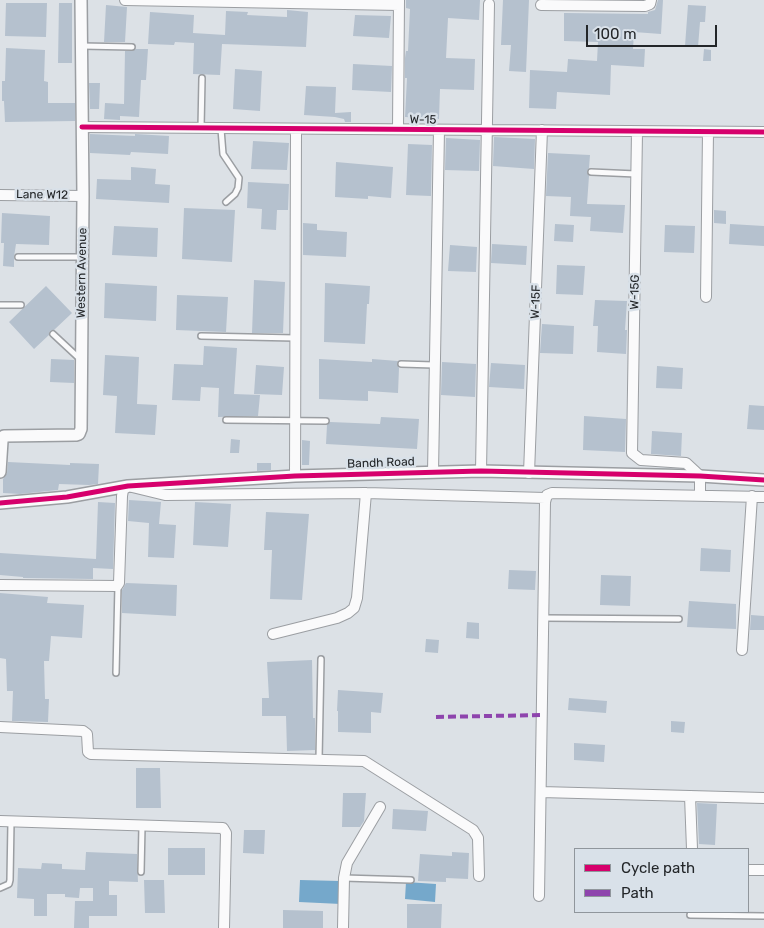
<!DOCTYPE html>
<html>
<head>
<meta charset="utf-8">
<style>
  body { margin:0 }
  #map { position:relative; width:764px; height:928px; overflow:hidden; background:#dce1e6; font-family:Rubik,sans-serif }
  canvas { display:block }
  .legend { position:absolute; left:574px; top:848px; width:175px; height:65px; box-sizing:border-box; background:#d9e1e9; border:1px solid #90969c; margin:0; padding:6px 9px; list-style:none; font-size:15px; color:#232629 }
  .legend li { display:flex; align-items:center; gap:10px; height:25px }
  .legend b { width:25px; border:1px solid #90969c }
  .scale { position:absolute; left:586px; top:25px; width:131px; height:22px; box-sizing:border-box; border:2px solid #232629; border-top:0; padding-left:6px; font-size:15px; line-height:18px; white-space:nowrap; color:#232629; -webkit-text-stroke:4px #d9e1e9; paint-order:stroke }
</style>
</head>
<body>
<div id="map">
<canvas width="764" height="928"></canvas>
<ul class="legend">
<li><b style="height:6px;background:#d6006c"></b>Cycle path</li>
<li><b style="height:6px;background:#8e44ad"></b>Path</li>
</ul>
<div class="scale">100 m</div>
</div>
<script>
const context = document.querySelector('canvas').getContext('2d');
context.lineJoin = 'round';
function paint(path, color) {
  context.fillStyle = color;
  context.fill(path, 'evenodd');
}
function toPath(rows) {
  const path = new Path2D();
  for (const r of rows) {
    path.moveTo(r[0], r[1]);
    for (let i = 2; i < r.length; i += 2) path.lineTo(r[i], r[i + 1]);
  }
  return path;
}
function trace(path, color, width, dash) {
  context.strokeStyle = color;
  context.lineWidth = width;
  context.lineCap = dash ? 'butt' : 'round';
  context.setLineDash(dash || []);
  context.stroke(path);
}
function drawText(font, color, halo, rows, align = 'center') {
  context.font = font + ' Rubik,sans-serif';
  context.lineWidth = 5;
  context.setLineDash([]);
  context.textBaseline = 'middle';
  context.strokeStyle = halo;
  context.fillStyle = color;
  for (const [text, x, y, turn = 0] of rows) {
    context.save();
    context.translate(x, y);
    context.rotate((+turn || 0) * Math.PI / 180);
    context.textAlign = isNaN(turn) ? turn : align;
    if (halo) context.strokeText(text, 0, 0);
    context.fillText(text, 0, 0);
    context.restore();
  }
}
const water = toPath([
  [300,880,340,881,341,904,299,902],
  [406,882,436,884,435,902,405,899]
]);
const building = toPath([
  [406,0,480,0,479,20,448,18,446,58,475,59,474,90,440,89,439,119,405,117,407,78,405,78,405,58,406,51,408,51,410,9,406,8],
  [503,0,529,0,526,72,509,71,511,45,501,45],
  [658,0,663,0,661,34,634,32,633,49,645,49,644,67,611,65,610,95,557,92,556,109,529,108,530,70,567,72,568,59,597,61,598,42,564,41,564,13,648,14,648,12,655,10],
  [6,3,47,3,46,37,5,36],
  [59,3,72,3,72,63,58,63],
  [106,5,127,7,125,42,104,42],
  [688,5,706,6,705,22,700,22,698,47,685,46],
  [287,10,308,12,306,47,222,44,220,75,193,74,194,43,175,42,174,45,148,44,150,12,194,15,193,33,225,35,226,11,248,12,247,15,287,17],
  [355,15,391,16,389,38,353,36],
  [6,48,45,50,44,81,48,82,48,103,75,103,75,121,5,122,4,101,2,101,2,81,5,81],
  [136,49,148,49,146,80,141,80,139,117,120,116,120,120,104,119,105,103,124,104,125,51,132,51],
  [704,49,711,50,711,61,703,61],
  [353,64,392,66,391,92,352,90],
  [235,69,262,71,260,111,233,109],
  [89,83,100,83,99,109,90,109],
  [306,86,336,87,335,113,351,112,351,122,345,122,344,119,335,117,304,115],
  [90,134,135,136,135,134,169,136,168,154,131,152,130,155,90,153],
  [494,137,535,139,534,169,493,166],
  [446,138,480,140,479,171,445,170],
  [253,141,289,143,287,170,251,169],
  [408,144,432,145,431,196,406,195],
  [548,153,590,155,589,168,587,171,589,176,587,204,625,205,623,233,590,231,591,217,570,216,571,197,546,196],
  [336,162,393,167,391,198,368,196,368,199,335,197],
  [131,167,156,169,155,184,170,185,169,203,96,199,97,179,131,180],
  [248,182,289,184,288,210,277,210,276,230,261,229,262,209,247,208],
  [184,208,235,210,232,262,182,259],
  [714,210,726,211,726,224,714,223],
  [2,213,50,216,49,245,16,244,14,257,14,267,3,266,4,243,1,243],
  [303,223,317,224,317,230,347,232,346,257,303,255],
  [555,224,574,225,573,242,554,241],
  [730,224,764,226,764,246,729,244],
  [665,225,695,226,694,253,664,252],
  [114,226,158,228,157,257,112,255],
  [492,244,527,246,526,265,491,263],
  [450,245,477,247,476,272,448,271],
  [557,265,585,266,583,295,556,294],
  [254,280,285,282,283,333,252,333],
  [105,283,157,286,156,321,104,318],
  [325,283,370,286,369,304,367,304,365,344,324,342],
  [46,286,72,313,54,330,50,331,49,335,34,349,9,322],
  [177,295,228,297,226,332,176,330],
  [595,300,627,301,625,330,627,330,626,354,597,352,598,326,593,326],
  [542,324,574,326,573,354,540,353],
  [204,346,237,348,234,394,260,395,258,416,218,417,219,388,201,387,200,401,172,400,174,364,203,365],
  [105,355,139,357,137,404,157,405,155,435,115,433,117,396,103,395],
  [51,359,74,360,74,383,50,382],
  [319,359,372,362,372,359,398,361,397,364,399,368,398,393,368,391,368,401,319,399],
  [442,362,476,364,475,397,441,395],
  [491,363,525,365,524,389,489,387],
  [256,365,284,367,282,395,254,394],
  [657,366,683,368,682,389,656,388],
  [749,405,764,406,764,430,747,429],
  [584,416,626,419,625,452,583,450],
  [381,417,419,419,417,449,326,444,327,425,330,422,380,424],
  [652,431,682,433,681,456,651,454],
  [231,439,240,440,239,453,230,453],
  [302,440,310,441,309,465,302,465],
  [8,462,70,465,70,463,99,464,98,484,89,485,59,484,58,490,20,494,3,493,3,479,7,473],
  [257,463,271,463,271,470,257,471],
  [129,500,161,502,159,524,176,525,174,558,148,557,149,523,128,521],
  [98,502,115,503,113,569,93,568,93,579,23,578,23,577,0,575,0,553,96,559],
  [195,502,231,504,228,547,193,545],
  [266,512,309,514,302,600,270,599,272,550,264,550],
  [701,548,731,550,730,572,700,571],
  [509,570,536,571,535,590,508,589],
  [601,575,631,576,630,606,600,605],
  [126,583,177,585,176,616,122,613,122,590],
  [0,593,48,597,47,603,84,605,82,638,51,636,49,661,44,661,45,699,49,699,48,722,12,721,13,691,7,691,6,659,0,658],
  [689,601,736,604,736,629,687,627],
  [751,615,764,616,764,630,750,630],
  [467,622,479,623,479,639,466,638],
  [426,639,439,640,438,653,425,652],
  [312,660,313,718,315,718,315,750,287,751,286,716,262,716,262,698,269,698,267,662],
  [338,690,383,693,381,713,371,712,371,733,338,732,338,711,337,711],
  [569,698,607,701,606,713,568,710],
  [671,721,685,722,684,733,671,732],
  [574,743,605,745,604,762,574,760],
  [136,768,160,768,161,808,136,808],
  [343,793,366,793,364,821,360,827,342,827],
  [697,803,717,804,715,845,699,844],
  [393,809,428,811,426,831,392,829],
  [244,830,265,830,264,854,243,853],
  [168,848,205,848,205,875,168,875],
  [86,852,137,854,138,882,109,881,109,895,117,895,117,916,89,916,89,928,74,928,75,901,93,901,93,888,80,888,79,898,65,897,65,894,47,894,47,916,34,916,34,899,17,898,18,868,41,869,42,863,62,864,62,869,85,870],
  [452,852,469,853,468,879,446,878,446,882,418,881,420,854,452,856],
  [144,880,164,880,165,913,145,913],
  [407,904,442,904,441,928,407,928],
  [283,910,323,911,323,928,283,928]
]);
const service = toPath([
  [82,46,132,47],
  [201,128,202,78],
  [221,129,223,154,239,178,238,188,235,194,226,202],
  [591,172,636,174],
  [18,257,82,257],
  [0,305,21,305],
  [53,334,81,360],
  [201,336,295,338],
  [401,364,434,365],
  [226,420,326,421],
  [544,618,679,619],
  [116,673,118,585],
  [319,759,321,659],
  [141,872,142,826],
  [344,878,411,880],
  [0,888,9,884,10,880,11,822],
  [690,915,764,916]
]);
const minor = toPath([
  [125,0,399,5],
  [541,5,645,6,650,4,651,0],
  [82,127,764,132],
  [398,129,399,0],
  [637,132,632,453,641,460,686,463,700,476,700,495],
  [0,195,83,196],
  [706,297,708,132],
  [481,471,489,4],
  [433,472,439,130],
  [529,473,542,130],
  [295,476,296,129],
  [0,585,117,586,119,583,122,496,123,490,128,486,165,495,366,493,545,498],
  [273,634,337,618,348,613,354,608,357,598,366,493],
  [742,650,752,496],
  [0,727,83,731,87,734,88,752,91,754,364,761,473,830,478,838,479,876],
  [541,792,764,798],
  [690,796,692,849],
  [0,821,223,828,226,833,224,928],
  [748,870,764,870],
  [539,896,545,502,547,495,552,493,764,497],
  [343,928,344,878,347,863,380,807]
]);
const tertiary = toPath([
  [0,472,2,441,4,436,76,435,79,434,81,429,83,196,81,0],
  [0,503,67,497,128,486,295,476,481,471,700,476,764,480]
]);
const quiet = toPath([
  [436,717,541,715]
]);
const cycleway = toPath([
  [82,127,764,132],
  [0,503,67,497,128,486,295,476,481,471,700,476,764,480]
]);
const streetNames = [
  ["W-15",423,120,1],
  ["Lane W12",42,195,1],
  ["Western Avenue",82,273,-89],
  ["W-15G",635,292,-89],
  ["W-15F",536,302,-88],
  ["Bandh Road",381,463,-2]
];
paint(water, '#75a8cb');
paint(building, '#b5c1ce');
trace(service, '#9b9ea2', 8);
trace(minor, '#9b9ea2', 12);
trace(tertiary, '#9b9ea2', 14);
trace(service, '#fafafb', 5);
trace(minor, '#fafafb', 10);
trace(tertiary, '#fafafb', 11);
trace(quiet, '#8e44ad', 4, [8, 4]);
trace(cycleway, '#d6006c', 5);
drawText('12px', '#232629', '#d9e1e9', streetNames);
</script>
</body>
</html>
